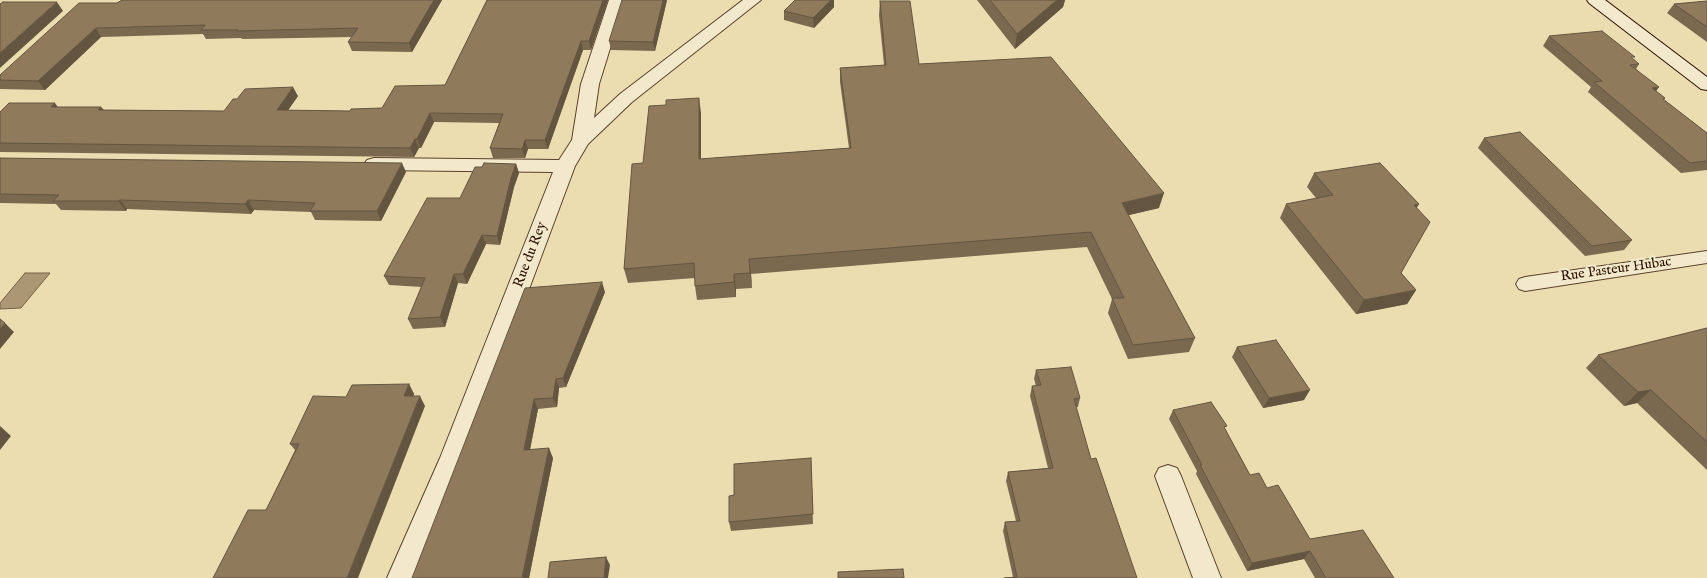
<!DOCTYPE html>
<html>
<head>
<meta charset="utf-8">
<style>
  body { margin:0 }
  canvas { display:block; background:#ebddb0 }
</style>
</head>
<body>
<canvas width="1707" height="578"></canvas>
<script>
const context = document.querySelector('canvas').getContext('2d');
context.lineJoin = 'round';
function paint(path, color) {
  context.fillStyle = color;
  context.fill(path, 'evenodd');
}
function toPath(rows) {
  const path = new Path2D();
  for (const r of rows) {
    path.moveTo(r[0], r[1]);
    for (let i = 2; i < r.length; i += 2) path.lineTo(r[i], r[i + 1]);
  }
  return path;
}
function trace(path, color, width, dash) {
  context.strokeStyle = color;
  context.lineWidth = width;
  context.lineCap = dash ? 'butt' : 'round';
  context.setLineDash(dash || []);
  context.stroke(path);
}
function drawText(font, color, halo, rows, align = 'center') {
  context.font = font + ' "IM FELL English",serif';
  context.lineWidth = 4;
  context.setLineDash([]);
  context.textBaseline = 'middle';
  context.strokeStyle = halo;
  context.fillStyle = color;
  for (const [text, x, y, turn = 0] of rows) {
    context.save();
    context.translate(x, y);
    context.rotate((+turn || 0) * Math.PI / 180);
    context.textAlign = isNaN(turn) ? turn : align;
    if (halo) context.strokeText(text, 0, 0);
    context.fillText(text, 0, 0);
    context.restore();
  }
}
const water = toPath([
  [25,273,50,273,21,308,0,309,0,303,25,273]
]);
const lane = toPath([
  [1707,251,1707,263,1525,291,1519,289,1516,284,1519,279,1525,277,1707,251]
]);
const street = toPath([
  [609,0,625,0,599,84,594,118,620,94,743,0,761,0,632,102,588,144,575,166,466,458,415,578,387,578,440,458,553,172,374,170,367,168,364,164,367,160,374,158,559,160,572,140,581,84,609,0],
  [1168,465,1177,468,1181,476,1221,578,1193,578,1155,476,1159,468,1168,465]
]);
const secondary = toPath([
  [1587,0,1605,0,1707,77,1707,90,1701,89,1589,3,1587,0]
]);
const wall = toPath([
  [122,0,442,0,412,52,352,51,348,42,352,37,242,39,241,38,206,39,203,34,101,37,45,90,0,89,0,75],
  [487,0,608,0,591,50,583,50,548,149,528,149,525,158,493,158,490,148,499,123,434,122,421,148,419,148,414,157,0,152,0,112,58,107,101,107,104,110,224,111,298,96,288,110,350,111,382,108,445,85],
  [667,0,655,51,611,50,609,41],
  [795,0,834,0,834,7,814,28,784,20,784,11],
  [977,0,1065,0,1063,7,1015,49],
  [880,1,919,64,1159,208,1128,215,1195,338,1189,352,1128,359,1108,313,1112,299,1087,247,751,274,752,288,736,289,736,297,697,300,695,286,695,278,628,283,624,269,643,163,701,113,701,159,849,148,840,82,840,68,884,65,879,15],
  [1707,1,1707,42,1667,13,1674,4],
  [1549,36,1633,59,1639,64,1636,69,1656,91,1665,98,1664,100,1707,133,1707,170,1681,173,1588,92,1591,87,1543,46],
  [1484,138,1632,240,1624,250,1585,256,1478,148],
  [0,158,406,172,381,221,315,220,311,212,254,210,251,214,127,209,126,211,61,210,56,204,0,203],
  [516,164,519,173,514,187,500,245,486,244,467,284,458,283,445,327,413,329,408,319,422,287,389,285,384,276,460,198,482,167],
  [1314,173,1417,208,1401,273,1416,290,1407,304,1356,314,1280,218,1286,204,1316,198,1307,187],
  [525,288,605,292,566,387,559,388,557,407,538,409,530,450,553,458,529,578],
  [1707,328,1707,470,1637,403,1624,406,1586,368,1598,355],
  [1237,347,1304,400,1263,408,1232,357],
  [1036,370,1080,398,1078,407,1076,407,1091,459,1137,578,1013,577,1003,531,1005,522,1016,521,1006,481,1008,472,1048,468,1030,396,1032,386,1036,386,1034,379],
  [409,384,414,394,413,396,425,406,266,510,295,450,290,444,346,397],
  [1173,410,1225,429,1250,475,1267,488,1310,539,1394,578,1315,578,1304,559,1247,571,1196,474,1197,471,1169,419],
  [811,458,813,524,731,531,729,522,734,495]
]);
const shadedWall = toPath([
  [434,0,442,0,412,52,409,43],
  [603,0,608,0,591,50,589,41],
  [663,0,667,0,655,51,653,42],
  [831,0,834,0,834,7,814,28,813,18],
  [1057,0,1065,0,1063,7,1015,49,1017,34],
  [57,2,63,11,0,68,0,53],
  [96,28,101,37,45,90,38,81],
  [581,41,583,50,548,149,545,140],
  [293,87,298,96,282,119,277,110],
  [1659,87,1652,97,1652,88],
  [699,98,701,113,701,174,699,159],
  [55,103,62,113,51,107],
  [101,107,108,116,98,110],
  [430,113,434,122,421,148,417,139],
  [415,139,419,148,414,157,410,148],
  [525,140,528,149,525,158,522,149],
  [402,163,406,172,381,221,377,211],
  [516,164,519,173,514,187,500,245,497,236,511,178],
  [1164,193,1159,208,1117,218,1122,203],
  [120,200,127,209,126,211,118,201],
  [248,200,254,210,251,214,245,204],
  [1419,204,1411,218,1414,205],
  [482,235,486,244,467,284,463,274],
  [749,259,751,274,752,288,750,273],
  [454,274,458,283,445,327,440,317],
  [734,274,736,289,736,297,734,282],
  [602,282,605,292,566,387,563,378],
  [1416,290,1407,304,1356,314,1364,300],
  [5,323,14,332,0,349,0,329],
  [556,379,559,388,557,407,553,398],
  [409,384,414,394,410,406,404,396],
  [1310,390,1304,400,1263,408,1269,398],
  [1651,390,1637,403,1624,406,1638,392],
  [420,396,425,406,358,578,347,578],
  [534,399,538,409,528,459,524,450],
  [0,426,11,436,0,450],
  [549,448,553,458,529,578,522,578],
  [1310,551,1304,559,1247,571,1252,563],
  [606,557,610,565,608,578,604,578]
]);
const building = toPath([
  [122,0,434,0,409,43,348,42,358,28,237,31,238,30,201,30,205,25,96,28,38,81,0,80,0,75,79,3,117,3,122,0],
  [487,0,603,0,589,41,581,41,545,140,525,140,522,149,490,148,503,114,430,113,417,139,415,139,410,148,0,143,0,112,9,103,55,103,51,107,101,107,98,110,224,111,233,99,237,99,245,89,293,87,277,110,350,111,351,109,382,108,395,86,445,85,487,0],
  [622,0,663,0,653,42,609,41,622,0],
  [795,0,831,0,813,18,784,11,795,0],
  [990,0,1057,0,1017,34,990,0],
  [880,1,910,1,919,64,1051,57,1164,193,1122,203,1195,338,1133,345,1112,298,1124,298,1091,232,749,259,750,273,734,274,734,282,695,286,694,263,624,269,632,164,643,163,649,106,666,105,666,100,699,98,699,159,851,148,840,68,886,65,880,1],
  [1707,1,1707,27,1674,4,1707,1],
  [3,2,57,2,0,53,0,4,3,2],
  [1602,31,1635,57,1631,57,1639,64,1630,65,1659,87,1652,88,1665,98,1663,99,1707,133,1707,161,1690,163,1594,82,1602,81,1549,36,1602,31],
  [1520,132,1632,240,1592,246,1484,138,1520,132],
  [0,158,402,163,377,211,310,211,315,203,248,200,245,204,120,200,118,201,53,201,59,195,0,194,0,158],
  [484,163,516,164,511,178,497,236,482,235,463,274,454,274,440,317,408,319,425,278,384,276,427,198,460,198,475,167,482,167,484,163],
  [1380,163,1419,204,1414,205,1430,222,1401,273,1416,290,1364,300,1286,204,1333,195,1314,173,1380,163],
  [602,282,563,378,556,379,553,398,534,399,524,450,549,448,522,578,412,578,525,288,602,282],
  [0,319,5,323,0,329,0,319],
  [1707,328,1707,442,1651,390,1638,392,1598,355,1707,328],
  [1276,340,1310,390,1269,398,1237,347,1276,340],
  [1071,367,1080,398,1074,399,1091,459,1096,458,1137,578,1004,578,1017,577,1005,522,1020,521,1008,472,1053,468,1032,386,1041,385,1036,370,1071,367],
  [409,384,404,396,420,396,347,578,213,578,248,510,266,510,299,444,290,444,313,396,346,397,352,385,409,384],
  [1211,402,1227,426,1224,427,1250,475,1259,473,1267,488,1278,485,1310,539,1363,530,1394,578,1326,578,1310,551,1252,563,1200,465,1202,465,1173,410,1211,402],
  [811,458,813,514,729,522,729,496,734,495,734,464,811,458],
  [606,557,604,578,548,578,550,562,606,557],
  [903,569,904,578,838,578,838,572,903,569]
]);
const streetNames = [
  ["Rue du Rey",531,255,-69],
  ["Rue Pasteur Hubac",1616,270,-8]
];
paint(water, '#aa9774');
trace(water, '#776146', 1);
trace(lane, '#5b422c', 2);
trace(street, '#5b422c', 2);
trace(secondary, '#2b0f00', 2);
paint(lane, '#f2e9cc');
paint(street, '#f2e9cc');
paint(secondary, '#f2e9cc');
paint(wall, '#7b694f');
paint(shadedWall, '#645540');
paint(building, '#8f7a5c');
trace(building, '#645540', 1);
drawText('14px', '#2b0f00', '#f2e9cc', streetNames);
</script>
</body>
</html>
